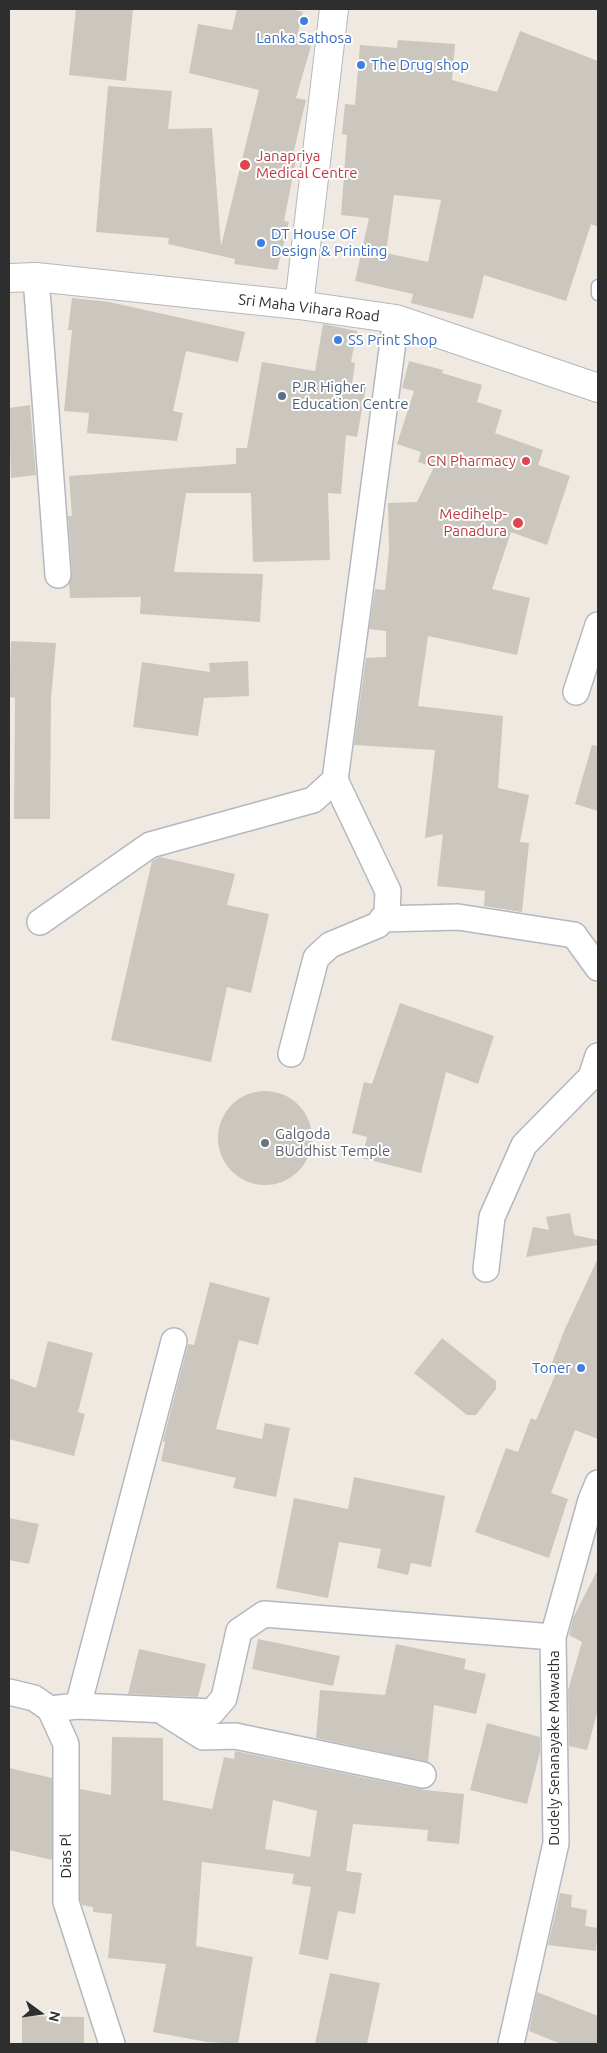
<!DOCTYPE html>
<html>
<head>
<meta charset="utf-8">
<style>
  body { margin:0 }
  #map { position:relative; width:607px; height:2053px; overflow:hidden; background:#efe9e1; font-family:Ubuntu,sans-serif }
  canvas { display:block }
  .frame { position:absolute; inset:0; border:10px solid #2e2e2e; pointer-events:none }
  .north { position:absolute; left:15px; top:1988px; width:50px; height:50px; -webkit-text-stroke:4px #fff; paint-order:stroke; rotate:104deg; font-size:14px; font-weight:700; line-height:20px; text-align:center; color:#2e2e2e }
  .north::after { content:''; display:block; margin:auto; width:18px; height:22px; background:#2e2e2e; clip-path:polygon(50% 0,100% 100%,50% 72%,0 100%) }
</style>
</head>
<body>
<div id="map">
<canvas width="607" height="2053"></canvas>
<div class="frame"></div>
<div class="north">N</div>
</div>
<script>
const context = document.querySelector('canvas').getContext('2d');
context.lineJoin = 'round';
function paint(path, color) {
  context.fillStyle = color;
  context.fill(path, 'evenodd');
}
function toPath(rows) {
  const path = new Path2D();
  for (const r of rows) {
    if (r.length === 3) {
      path.moveTo(r[0] + r[2], r[1]);
      path.arc(r[0], r[1], r[2], 0, 2 * Math.PI);
      continue;
    }
    path.moveTo(r[0], r[1]);
    for (let i = 2; i < r.length; i += 2) path.lineTo(r[i], r[i + 1]);
  }
  return path;
}
function trace(path, color, width, dash) {
  context.strokeStyle = color;
  context.lineWidth = width;
  context.lineCap = dash ? 'butt' : 'round';
  context.setLineDash(dash || []);
  context.stroke(path);
}
function drawText(font, color, halo, rows, align = 'center') {
  context.font = font + ' Ubuntu,sans-serif';
  context.lineWidth = 4;
  context.setLineDash([]);
  context.textBaseline = 'middle';
  context.strokeStyle = halo;
  context.fillStyle = color;
  for (const [text, x, y, turn = 0] of rows) {
    context.save();
    context.translate(x, y);
    context.rotate((+turn || 0) * Math.PI / 180);
    context.textAlign = isNaN(turn) ? turn : align;
    if (halo) context.strokeText(text, 0, 0);
    context.fillText(text, 0, 0);
    context.restore();
  }
}
const building = toPath([
  [76,9,133,9,126,81,69,75],
  [237,9,290,9,303,12,296,41,311,46,296,98,306,100,292,159,296,160,284,221,289,222,277,270,234,264,235,259,168,244,169,238,96,232,108,86,172,91,168,129,212,128,221,246,259,90,189,73,198,24,232,30],
  [520,31,598,61,598,227,591,224,566,301,484,275,473,319,411,303,413,294,355,281,369,218,341,215,347,135,342,134,345,104,355,105,360,45,397,48,398,40,455,44,452,80,497,92],
  [394,195,441,200,428,262,386,253],
  [72,298,109,302,245,332,238,362,186,351,173,411,183,413,177,441,87,433,89,413,64,411,72,330,68,330],
  [323,324,357,331,351,362,355,363,352,384,366,387,357,437,346,435,341,494,328,493,330,560,253,562,251,493,186,493,174,572,263,574,260,622,140,614,141,597,70,598,69,583,72,574,68,516,72,516,69,476,236,464,236,448,247,448,262,362,315,371],
  [409,361,443,370,442,373,482,385,477,402,502,410,495,433,543,450,538,465,570,476,547,545,511,532,492,589,530,598,517,655,428,636,418,706,503,716,498,788,529,795,520,842,529,843,522,912,484,906,485,891,437,886,443,834,425,838,435,750,354,745,366,658,386,657,386,631,369,629,375,589,385,590,389,551,388,503,417,502,434,467,418,462,421,452,397,444,414,391,402,388],
  [30,405,36,475,11,478,9,408],
  [11,641,56,643,51,699,50,819,14,819,15,698,9,697],
  [248,661,249,696,204,698,198,736,133,727,142,662,210,672,209,663],
  [592,745,598,746,598,811,575,804],
  [160,857,235,874,227,905,269,914,251,993,227,987,211,1062,111,1040,152,861],
  [400,1003,494,1036,478,1084,446,1072,421,1173,362,1158,367,1137,352,1133,364,1082,372,1084],
  [265,1138,47],
  [570,1213,574,1235,598,1240,598,1245,526,1257,533,1227,549,1230,546,1217],
  [598,1258,598,1439,575,1430,551,1493,568,1499,549,1558,475,1532,506,1448,518,1452,531,1418,536,1420,559,1366,552,1363,564,1331],
  [210,1282,270,1298,258,1345,239,1340,216,1429,262,1439,265,1423,290,1428,276,1497,233,1488,236,1478,161,1461,165,1442,163,1441,188,1344,194,1345],
  [442,1338,496,1381,496,1389,476,1415,467,1415,414,1373],
  [48,1341,93,1353,78,1412,85,1414,74,1456,9,1439,9,1378,36,1388],
  [354,1477,445,1496,431,1567,411,1563,408,1575,377,1568,381,1549,339,1542,328,1598,276,1588,294,1498,348,1509],
  [9,1518,39,1524,29,1564,9,1560],
  [598,1569,598,1710,587,1750,569,1746,568,1690,582,1642,569,1635,573,1618],
  [258,1639,340,1656,333,1686,252,1669],
  [396,1644,466,1659,464,1669,486,1674,476,1714,434,1705,428,1762,316,1738,320,1690,385,1695],
  [139,1649,206,1664,198,1697,128,1694],
  [487,1723,540,1737,540,1752,527,1804,470,1790],
  [112,1737,163,1738,163,1800,212,1809,224,1757,234,1759,235,1751,425,1790,464,1794,459,1844,427,1841,428,1830,353,1824,346,1871,362,1873,355,1914,338,1911,328,1960,299,1954,311,1887,292,1884,294,1874,202,1862,196,1946,253,1957,238,2044,207,2042,153,2032,166,1964,108,1958,112,1914,93,1912,93,1907,82,1905,80,1900,80,1789,111,1795],
  [273,1800,317,1811,310,1857,265,1849],
  [9,1768,52,1778,52,1860,9,1850],
  [560,1893,572,1895,571,1907,587,1910,585,1926,598,1928,596,1951,548,1945],
  [330,1973,380,1983,367,2044,315,2044],
  [537,1992,598,2016,598,2044,561,2044,529,2031],
  [22,2016,84,2017,84,2044,22,2044]
]);
const service = toPath([
  [598,286,598,294]
]);
const minor = toPath([
  [36,277,58,575],
  [576,692,598,625],
  [382,919,458,917,574,935,598,968],
  [40,922,150,845,313,800,335,780,396,319],
  [291,1054,316,958,330,945,378,925,387,913,388,891,335,780],
  [486,1269,492,1217,524,1145,591,1077,598,1056],
  [9,1692,34,1698,50,1709,66,1744,66,1902,112,2044],
  [78,1706,174,1341],
  [50,1709,78,1706,212,1712,224,1698,239,1631,264,1614,553,1637],
  [160,1710,203,1737,235,1736,423,1775],
  [511,2044,556,1843,553,1637,591,1500,598,1483]
]);
const tertiary = toPath([
  [9,278,36,277,299,305,396,319,598,388],
  [299,305,334,9]
]);
const markers = [
  [304,21,5,"#3f7fe0"],
  [361,65,5,"#3f7fe0"],
  [245,165,6,"#e0444e"],
  [261,243,5,"#3f7fe0"],
  [338,340,5,"#3f7fe0"],
  [282,396,5,"#5c6f8a"],
  [526,461,5,"#e0444e"],
  [518,523,6,"#e0444e"],
  [265,1143,5,"#6b7280"],
  [581,1368,5,"#3f7fe0"]
];
const shopNames = [
  ["Lanka Sathosa",304,38,"center"],
  ["The Drug shop",371,65],
  ["DT House Of",271,234],
  ["Design & Printing",271,251],
  ["SS Print Shop",348,340],
  ["Toner",571,1368,"right"]
];
const healthNames = [
  ["Janapriya",256,156,"left"],
  ["Medical Centre",256,173,"left"],
  ["CN Pharmacy",516,461],
  ["Medihelp-",507,514],
  ["Panadura",507,531]
];
const streetNames = [
  ["Sri Maha Vihara Road",309,308,7],
  ["Dudely Senanayake Mawatha",554,1748,-90],
  ["Dias Pl",66,1856,-90]
];
const serviceNames = [
  ["PJR Higher",292,387],
  ["Education Centre",292,404]
];
const worshipNames = [
  ["Galgoda",275,1134],
  ["BUddhist Temple",275,1151]
];
paint(building, '#cbc7bf');
trace(service, '#b4b7c1', 15);
trace(minor, '#b4b7c1', 28);
trace(tertiary, '#b4b7c1', 30);
trace(service, '#fff', 12);
trace(minor, '#fff', 25);
trace(tertiary, '#fff', 28);
for (const [x, y, r, color] of markers) {
  const dot = new Path2D();
  dot.arc(x, y, r, 0, 2 * Math.PI);
  context.fillStyle = color;
  context.fill(dot);
  trace(dot, '#fff', 2);
}
drawText('15px', '#366cbe', '#fff', shopNames, 'left');
drawText('15px', '#be3a42', '#fff', healthNames, 'right');
drawText('15px', '#2e2e2e', '#fff', streetNames);
drawText('15px', '#4e5e75', '#fff', serviceNames, 'left');
drawText('15px', '#5b616d', '#fff', worshipNames, 'left');
</script>
</body>
</html>
